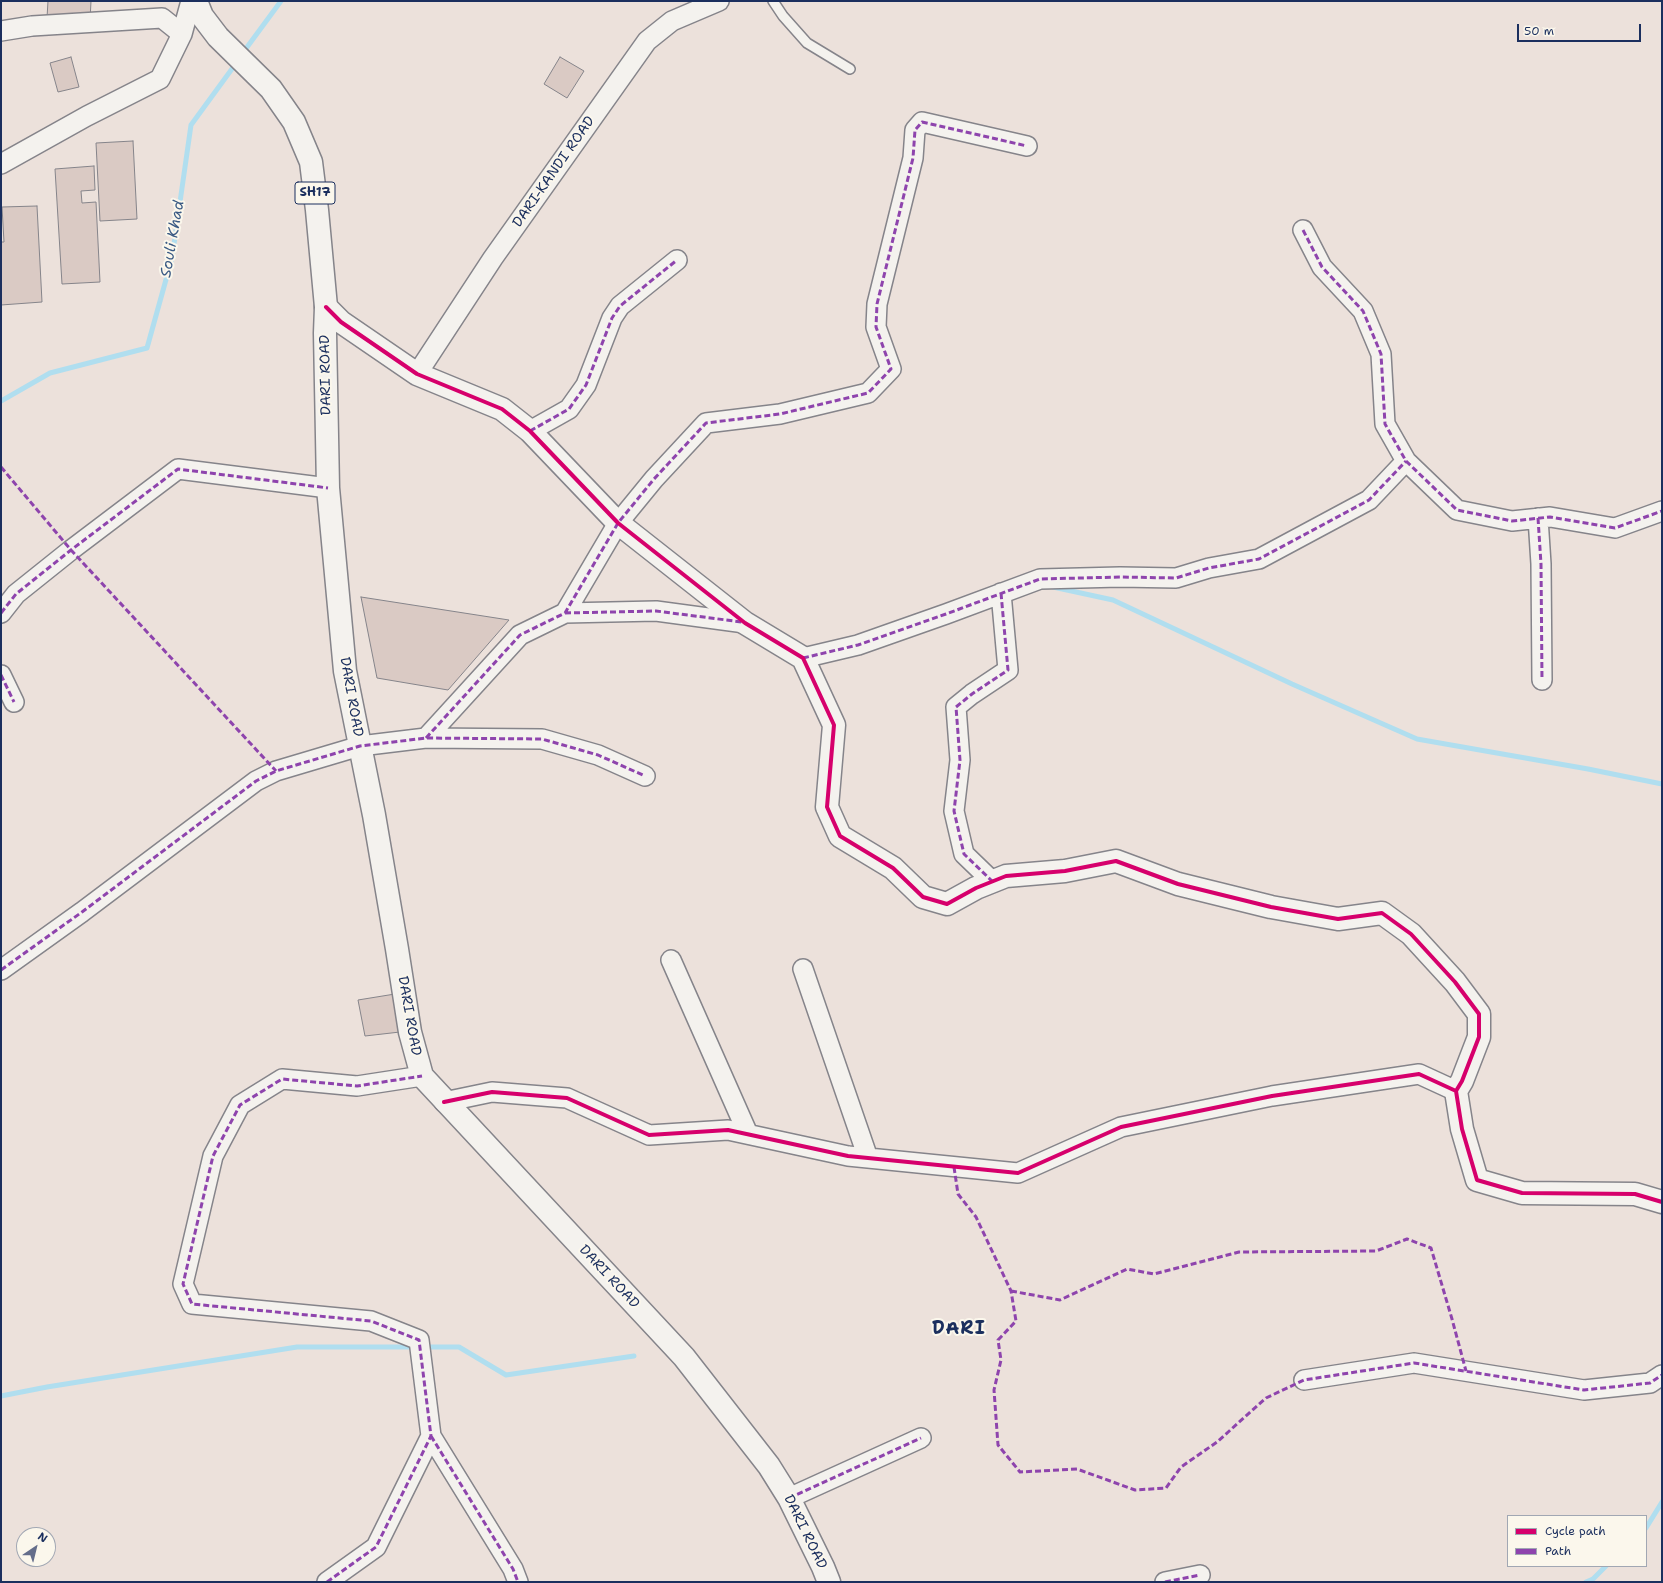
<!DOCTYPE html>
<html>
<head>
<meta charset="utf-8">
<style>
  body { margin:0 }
  #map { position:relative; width:1663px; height:1583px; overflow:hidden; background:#ece1db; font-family:"Shantell Sans",sans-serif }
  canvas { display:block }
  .frame { position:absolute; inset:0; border:2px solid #1b2f5e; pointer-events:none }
  .legend { position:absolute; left:1507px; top:1515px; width:140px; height:52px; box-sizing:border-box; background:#fbf7ec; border:1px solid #a1a7b3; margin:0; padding:5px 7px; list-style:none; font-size:12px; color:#1b2f5e }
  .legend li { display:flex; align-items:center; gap:8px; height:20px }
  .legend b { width:20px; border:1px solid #a1a7b3 }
  .north { position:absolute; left:16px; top:1527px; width:40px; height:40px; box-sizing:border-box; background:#fbf7ec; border:1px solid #a1a7b3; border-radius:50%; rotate:35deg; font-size:11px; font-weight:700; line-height:16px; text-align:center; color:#1b2f5e }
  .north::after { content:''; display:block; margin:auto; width:14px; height:18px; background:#646d8a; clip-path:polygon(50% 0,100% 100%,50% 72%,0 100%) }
  .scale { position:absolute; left:1517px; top:24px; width:124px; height:18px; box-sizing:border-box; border:2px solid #1b2f5e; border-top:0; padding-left:5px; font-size:12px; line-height:14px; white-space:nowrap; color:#1b2f5e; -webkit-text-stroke:3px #fbf7ec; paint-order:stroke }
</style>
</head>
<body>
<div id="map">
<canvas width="1663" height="1583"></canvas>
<div class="frame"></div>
<ul class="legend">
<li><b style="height:5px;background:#d6006c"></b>Cycle path</li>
<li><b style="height:5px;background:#8e44ad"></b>Path</li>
</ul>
<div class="north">N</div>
<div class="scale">50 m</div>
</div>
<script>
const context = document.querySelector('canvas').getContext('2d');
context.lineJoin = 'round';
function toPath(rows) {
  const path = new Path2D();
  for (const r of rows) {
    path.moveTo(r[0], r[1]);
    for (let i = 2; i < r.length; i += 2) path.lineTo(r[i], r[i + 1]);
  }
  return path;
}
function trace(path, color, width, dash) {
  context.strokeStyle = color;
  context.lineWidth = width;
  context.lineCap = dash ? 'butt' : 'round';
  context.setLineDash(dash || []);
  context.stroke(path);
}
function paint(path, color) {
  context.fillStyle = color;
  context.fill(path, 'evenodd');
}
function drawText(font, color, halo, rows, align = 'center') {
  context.font = font + ' "Shantell Sans",sans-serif';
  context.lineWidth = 4;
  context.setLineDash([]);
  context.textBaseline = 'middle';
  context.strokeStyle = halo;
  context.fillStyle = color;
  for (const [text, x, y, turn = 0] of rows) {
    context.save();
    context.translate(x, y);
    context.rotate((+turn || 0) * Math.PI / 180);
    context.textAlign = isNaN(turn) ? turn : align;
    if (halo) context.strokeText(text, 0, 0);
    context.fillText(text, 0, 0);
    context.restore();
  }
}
const stream = toPath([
  [242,54,281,1],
  [1,401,50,373,147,348,172,258,191,125,237,62],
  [1053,587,1113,600,1292,684,1417,739,1588,769,1662,784],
  [424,1347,459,1347,506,1375,634,1356],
  [1,1396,47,1387,297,1347,416,1347],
  [1646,1528,1662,1502],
  [1586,1582,1593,1579,1606,1566]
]);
const building = toPath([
  [48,1,91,1,90,21,47,18,48,1],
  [71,57,79,87,58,92,50,63,71,57],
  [560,57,584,71,567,98,544,84,560,57],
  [133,141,137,219,100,221,96,143,133,141],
  [94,166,95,190,81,191,82,203,96,202,100,282,62,284,55,169,94,166],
  [37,206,42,302,1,305,1,242,4,242,2,207,37,206],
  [361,597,509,620,448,690,377,678,361,597],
  [395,994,400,1032,365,1036,358,1000,395,994]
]);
const service = toPath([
  [773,1,783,16,807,43,850,69]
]);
const minor = toPath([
  [1,31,32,26,162,18,182,34],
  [1,164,87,116,160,79,182,34,191,1],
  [1303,230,1322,267,1363,311,1381,354,1385,424,1406,461,1457,510,1512,521,1550,517,1615,528,1662,511],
  [417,374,493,258,647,41,672,21,719,1],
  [530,431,569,409,586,385,612,318,620,306,677,260],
  [1538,518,1541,564,1542,680],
  [1,613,16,594,71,550,178,469,328,488],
  [565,613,656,611,745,623],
  [803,658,858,645,946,614,1040,579,1120,577,1176,578,1209,568,1259,559,1369,500,1406,461],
  [1,675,14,702],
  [426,738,520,635,565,613,618,523,654,479,706,423,780,414,868,393,891,369,876,327,877,304,913,158,915,130,922,122,1027,146],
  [993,882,964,854,954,811,960,760,956,707,972,694,1008,670,1001,593],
  [671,960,748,1134],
  [803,969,868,1158],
  [1,970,82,912,256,781,276,771,360,746,426,738,542,739,598,755,645,776],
  [444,1102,492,1092,567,1098,649,1135,728,1130,848,1156,1018,1173,1121,1127,1272,1096,1419,1074,1456,1091],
  [1304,1380,1414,1363,1584,1390,1650,1383,1662,1375],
  [431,1436,513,1569,518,1582],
  [789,1498,921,1438],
  [327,1582,376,1547,431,1436,419,1340,371,1321,192,1304,183,1284,213,1156,240,1105,282,1079,357,1086,422,1076],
  [1165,1582,1200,1575]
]);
const tertiary = toPath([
  [326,307,341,322,417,374,502,409,530,431,618,523,745,623,803,658,834,725,827,807,840,836,893,868,923,897,947,904,976,888,1006,876,1065,871,1116,861,1178,884,1271,907,1338,919,1382,913,1411,934,1455,982,1479,1014,1479,1037,1462,1081,1456,1091,1462,1129,1477,1180,1522,1193,1635,1194,1662,1202]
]);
const primary = toPath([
  [196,1,202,16,218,37,271,89,294,122,311,162,317,210,326,307,325,333,328,488,345,671,374,815,397,949,410,1032,422,1076,684,1357,769,1466,789,1498,823,1567,829,1582]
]);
const quiet = toPath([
  [1303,230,1322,267,1363,311,1381,354,1385,424,1406,461,1457,510,1512,521,1550,517,1615,528,1662,511],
  [530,431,569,409,586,385,612,318,620,306,677,260],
  [1,467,71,550,276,771],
  [1538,518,1541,564,1542,680],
  [1,613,16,594,71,550,178,469,328,488],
  [565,613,656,611,742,622],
  [803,658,858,645,946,614,1040,579,1120,577,1176,578,1209,568,1259,559,1369,500,1406,461],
  [1,675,14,702],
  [426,738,520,635,565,613,618,523,654,479,706,423,780,414,868,393,891,369,876,327,877,304,913,158,915,130,922,122,1027,146],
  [993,882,964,854,954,811,960,760,956,707,972,694,1008,670,1001,593],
  [1,970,82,912,256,781,276,771,360,746,426,738,542,739,598,755,645,776],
  [954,1167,958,1194,976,1217,1011,1291,1016,1321,998,1340,1001,1360,994,1390,998,1445,1020,1472,1077,1469,1135,1490,1166,1488,1181,1467,1217,1442,1266,1398,1304,1380,1414,1363,1584,1390,1650,1383,1662,1375],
  [1011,1291,1060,1300,1127,1269,1154,1274,1239,1252,1376,1251,1407,1239,1431,1248,1452,1319,1466,1371],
  [431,1436,513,1569,518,1582],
  [789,1498,921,1438],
  [327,1582,376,1547,431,1436,419,1340,371,1321,192,1304,183,1284,213,1156,240,1105,282,1079,357,1086,422,1076],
  [1165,1582,1200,1575]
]);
const cycleway = toPath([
  [326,307,341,322,417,374,502,409,530,431,618,523,745,623,803,658,834,725,827,807,840,836,893,868,923,897,947,904,976,888,1006,876,1065,871,1116,861,1178,884,1271,907,1338,919,1382,913,1411,934,1455,982,1479,1014,1479,1037,1462,1081,1456,1091,1462,1129,1477,1180,1522,1193,1635,1194,1662,1202],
  [444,1102,492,1092,567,1098,649,1135,728,1130,848,1156,1018,1173,1121,1127,1272,1096,1419,1074,1456,1091]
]);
const shields = [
  [315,193,40]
];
const shieldNames = [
  ["SH17",315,193]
];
const streetNames = [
  ["DARI-KANDI ROAD",554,172,-55],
  ["DARI ROAD",326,375,-91],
  ["DARI ROAD",351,697,80],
  ["DARI ROAD",409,1016,80],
  ["DARI ROAD",609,1277,47],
  ["DARI ROAD",805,1532,64]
];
const waterNames = [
  ["Souli Khad",173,239,-80]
];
const districtNames = [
  ["DARI",959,1329]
];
trace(stream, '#b0deef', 5);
paint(building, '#dacac4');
trace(building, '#85848a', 1);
trace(service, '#85848a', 12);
trace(minor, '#85848a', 22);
trace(tertiary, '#85848a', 25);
trace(primary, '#85848a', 25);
trace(service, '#f4f2ee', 9);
trace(minor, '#f4f2ee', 19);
trace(tertiary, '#f4f2ee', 22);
trace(primary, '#f4f2ee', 22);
trace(quiet, '#8e44ad', 3, [6, 3]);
trace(cycleway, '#d6006c', 4);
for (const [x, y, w] of shields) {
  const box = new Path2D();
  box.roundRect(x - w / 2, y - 11, w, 22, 3);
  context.fillStyle = '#fbf7ec';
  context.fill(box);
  trace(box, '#1b2f5e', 1);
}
drawText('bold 13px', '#1b2f5e', null, shieldNames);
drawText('14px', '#1b2f5e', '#fbf7ec', streetNames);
drawText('italic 15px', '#3a5a84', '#fbf7ec', waterNames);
context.letterSpacing = '1px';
drawText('bold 18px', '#1b2f5e', '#fbf7ec', districtNames);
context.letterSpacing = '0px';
</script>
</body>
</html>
